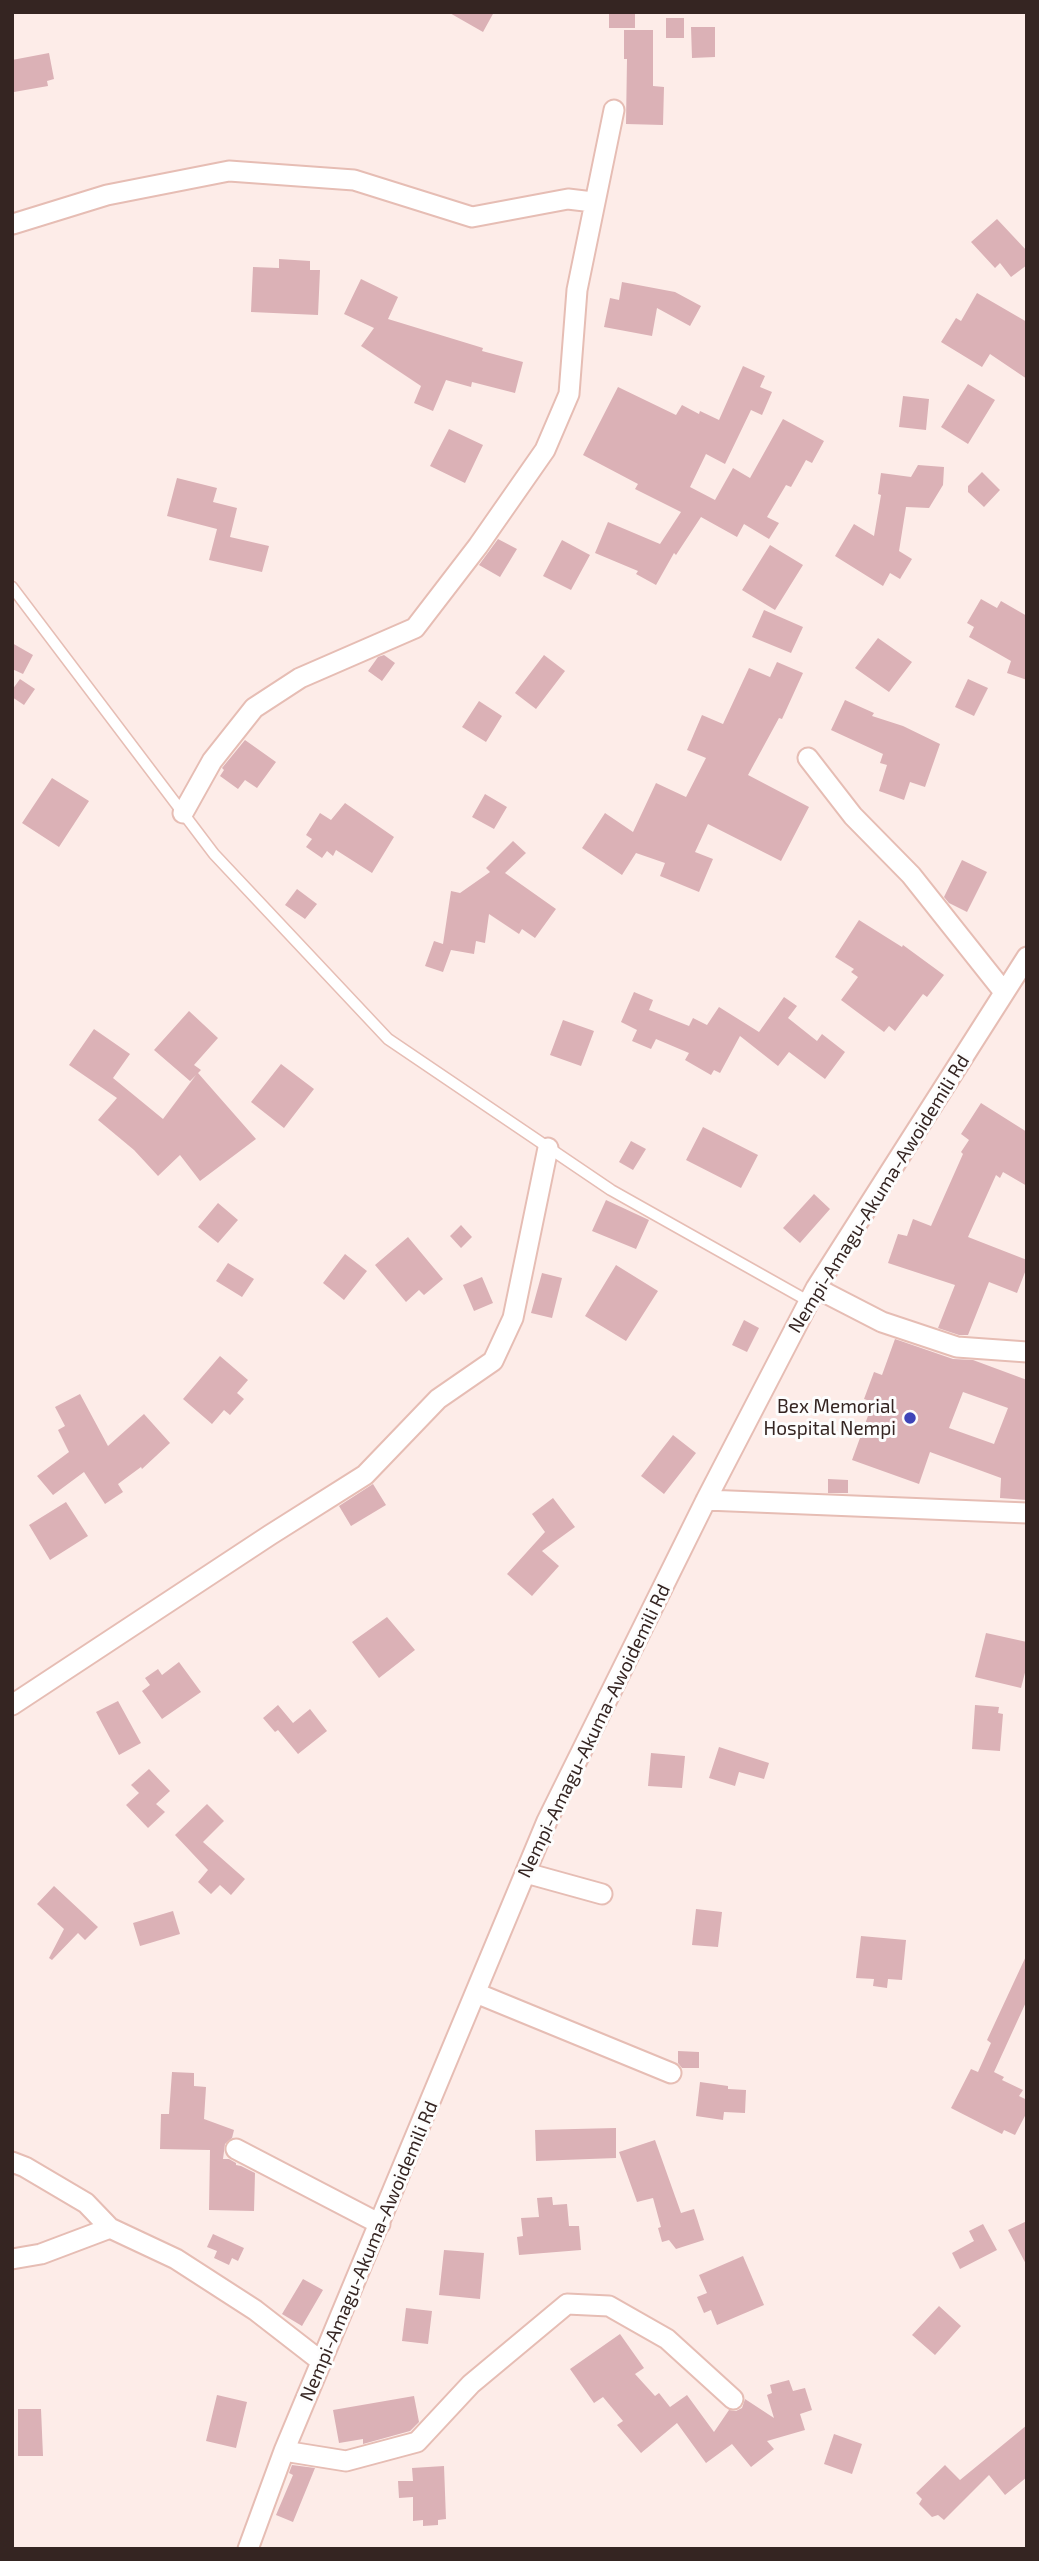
<!DOCTYPE html>
<html>
<head>
<meta charset="utf-8">
<style>
  body { margin:0 }
  #map { position:relative; width:1039px; height:2561px; overflow:hidden; background:#fdece8; font-family:"Exo 2",sans-serif }
  canvas { display:block }
  .frame { position:absolute; inset:0; border:14px solid #352522; pointer-events:none }
</style>
</head>
<body>
<div id="map">
<canvas width="1039" height="2561"></canvas>
<div class="frame"></div>
</div>
<script>
const context = document.querySelector('canvas').getContext('2d');
context.lineJoin = 'round';
function paint(path, color) {
  context.fillStyle = color;
  context.fill(path, 'evenodd');
}
function toPath(rows) {
  const path = new Path2D();
  for (const r of rows) {
    path.moveTo(r[0], r[1]);
    for (let i = 2; i < r.length; i += 2) path.lineTo(r[i], r[i + 1]);
  }
  return path;
}
function trace(path, color, width, dash) {
  context.strokeStyle = color;
  context.lineWidth = width;
  context.lineCap = dash ? 'butt' : 'round';
  context.setLineDash(dash || []);
  context.stroke(path);
}
function drawText(font, color, halo, rows, align = 'center') {
  context.font = font + ' "Exo 2",sans-serif';
  context.lineWidth = 6;
  context.setLineDash([]);
  context.textBaseline = 'middle';
  context.strokeStyle = halo;
  context.fillStyle = color;
  for (const [text, x, y, turn = 0] of rows) {
    context.save();
    context.translate(x, y);
    context.rotate((+turn || 0) * Math.PI / 180);
    context.textAlign = isNaN(turn) ? turn : align;
    if (halo) context.strokeText(text, 0, 0);
    context.fillText(text, 0, 0);
    context.restore();
  }
}
const building = toPath([
  [448,12,494,12,483,32],
  [609,13,635,13,635,28,609,28],
  [666,18,684,18,684,38,666,38],
  [691,27,715,27,715,57,692,58],
  [624,30,653,30,653,86,664,87,663,125,626,124,627,59,624,59],
  [49,53,54,79,47,81,48,86,14,92,12,60],
  [997,219,1027,251,1027,265,1011,277,1000,263,995,268,971,242],
  [279,259,310,261,310,270,320,270,318,315,251,312,253,267,279,268],
  [361,279,398,297,388,319,483,348,482,351,523,362,515,393,472,382,471,387,446,380,433,411,414,403,421,386,361,346,374,328,344,314],
  [622,282,675,292,701,306,690,326,657,308,652,336,604,327,610,298,619,300],
  [977,293,1027,322,1027,379,990,354,982,367,941,342,956,318,961,321],
  [743,366,765,376,760,387,772,392,762,415,751,410,725,464,706,454,690,487,715,500,733,468,750,478,783,419,824,441,812,463,806,460,791,487,786,485,767,517,779,523,769,539,744,524,737,537,701,517,676,555,674,553,656,585,636,574,638,571,595,553,608,522,660,544,681,512,635,489,638,484,583,455,618,387,676,415,682,405,699,414,700,411,719,420],
  [968,384,995,400,968,444,941,427],
  [903,396,929,399,926,430,899,427],
  [449,429,483,445,465,483,430,466],
  [918,465,944,467,943,485,929,508,906,507,899,551,912,559,900,579,890,573,883,586,835,556,854,524,874,536,881,495,878,494,881,473,911,477],
  [982,472,1000,490,984,507,968,492,968,486],
  [177,478,217,488,213,502,237,508,230,537,269,546,262,572,209,560,217,529,167,516],
  [498,539,517,549,500,577,479,565],
  [562,540,590,555,571,590,543,576],
  [770,545,803,565,775,610,742,590],
  [981,599,997,608,1001,601,1027,616,1027,680,1007,673,1011,661,969,637,974,627,967,623],
  [764,610,803,627,791,653,752,637],
  [878,638,912,662,889,692,855,668],
  [12,643,33,655,23,674,12,669],
  [384,655,395,663,382,681,368,671,378,657],
  [544,655,565,671,536,709,515,693],
  [777,662,803,673,782,719,779,718,748,775,809,807,781,861,708,824,695,852,713,859,699,892,660,876,665,863,636,853,622,875,582,848,605,813,633,832,656,783,686,797,706,758,687,750,702,715,723,724,749,668,770,677],
  [20,679,35,689,24,705,12,697,12,690],
  [968,679,988,688,974,716,955,707],
  [845,700,874,713,872,716,903,726,940,744,925,787,910,782,904,800,879,791,887,765,880,763,883,754,831,730],
  [479,701,502,716,486,742,462,727],
  [245,740,276,762,257,788,245,780,238,789,220,776,224,770,222,768],
  [52,778,89,801,59,847,22,823],
  [485,794,507,807,494,829,472,817],
  [345,803,394,837,372,873,336,850,333,856,327,851,322,858,306,847,312,839,306,835,320,813,331,820],
  [513,841,526,853,505,873,556,909,535,938,522,929,519,934,489,914,485,943,476,941,474,954,451,950,443,972,425,966,434,941,443,944,451,891,460,893,490,872,486,868],
  [962,860,987,872,967,912,949,903,944,897],
  [297,889,317,904,305,919,285,905],
  [859,920,902,947,903,945,944,975,927,997,923,994,895,1031,889,1026,884,1032,841,1000,858,977,851,972,854,969,835,957],
  [634,992,653,1000,649,1010,689,1026,693,1018,707,1025,719,1007,759,1032,784,997,797,1006,788,1018,817,1041,822,1034,845,1052,825,1079,789,1052,778,1066,740,1036,720,1073,714,1070,711,1075,685,1060,689,1053,656,1039,651,1049,632,1041,637,1030,621,1022],
  [189,1011,218,1038,194,1065,201,1070,198,1073,256,1139,200,1181,180,1155,158,1176,134,1150,98,1120,117,1098,69,1065,94,1029,130,1054,113,1078,163,1119,196,1075,190,1081,154,1050],
  [563,1020,594,1031,581,1066,550,1055],
  [281,1064,314,1089,284,1128,251,1102],
  [981,1103,1027,1132,1027,1186,1003,1172,1000,1178,996,1175,968,1237,1027,1260,1027,1267,1017,1293,989,1282,968,1335,959,1335,938,1328,955,1285,888,1263,898,1234,907,1236,913,1219,931,1226,963,1154,961,1152,969,1140,961,1134],
  [703,1127,758,1155,741,1188,686,1160],
  [631,1141,646,1149,633,1170,619,1162],
  [814,1194,830,1209,800,1243,783,1228],
  [606,1200,649,1220,636,1249,592,1231],
  [218,1203,238,1220,218,1243,198,1227],
  [461,1225,472,1237,461,1248,450,1236],
  [408,1237,443,1279,424,1295,419,1290,406,1302,375,1265],
  [345,1254,367,1271,344,1300,323,1283],
  [228,1263,254,1279,242,1297,216,1281],
  [616,1265,658,1291,626,1341,585,1316],
  [542,1273,562,1278,552,1318,531,1313],
  [482,1277,493,1303,474,1311,463,1285],
  [744,1320,759,1328,747,1352,732,1345],
  [895,1339,953,1359,973,1360,1027,1380,1027,1500,1000,1498,1001,1478,930,1452,919,1484,852,1460,873,1402,864,1399,874,1372,882,1375],
  [963,1392,1008,1408,994,1444,949,1428],
  [220,1356,248,1380,237,1393,244,1399,230,1415,224,1410,212,1424,183,1399],
  [80,1394,108,1446,144,1414,170,1443,142,1469,141,1467,118,1484,123,1492,105,1504,84,1472,53,1495,37,1476,69,1452,58,1430,65,1426,55,1407],
  [673,1435,696,1453,664,1494,641,1476],
  [828,1479,848,1480,848,1493,828,1493],
  [373,1484,386,1505,351,1526,339,1506],
  [553,1498,575,1527,542,1551,559,1566,532,1596,507,1574,545,1532,532,1514],
  [66,1502,88,1536,50,1560,29,1525],
  [387,1617,415,1650,379,1678,352,1642],
  [986,1633,1027,1642,1027,1665,1021,1688,975,1677],
  [179,1662,201,1692,162,1719,142,1691,150,1685,145,1678,158,1669,162,1675],
  [118,1701,141,1743,119,1755,96,1712],
  [278,1705,293,1723,310,1709,327,1731,298,1754,278,1730,275,1732,263,1718],
  [975,1705,999,1707,998,1713,1003,1714,1000,1751,972,1749],
  [719,1747,769,1763,764,1779,739,1772,735,1786,709,1778],
  [651,1753,685,1756,682,1788,648,1786],
  [149,1769,170,1791,156,1804,165,1812,148,1828,126,1805,139,1793,131,1785],
  [207,1804,224,1821,203,1842,245,1879,231,1895,220,1885,211,1894,198,1882,208,1870,175,1835],
  [54,1886,98,1927,85,1940,78,1933,52,1960,49,1958,64,1929,37,1904],
  [696,1909,722,1912,718,1947,692,1945],
  [173,1911,180,1934,140,1946,133,1923],
  [861,1936,906,1940,902,1980,888,1979,887,1988,873,1986,874,1979,856,1978],
  [1027,1954,1027,2000,994,2072,1004,2077,1002,2080,1023,2090,1019,2096,1027,2100,1027,2112,1015,2135,1004,2130,1002,2134,951,2108,971,2069,978,2072,991,2043,987,2040],
  [678,2051,699,2052,699,2068,682,2068,678,2063],
  [172,2072,194,2073,194,2086,206,2087,204,2119,234,2130,232,2138,225,2144,223,2159,229,2159,236,2163,236,2165,241,2166,255,2173,254,2211,209,2210,210,2150,160,2149,161,2114,169,2114],
  [700,2082,728,2086,728,2089,746,2090,745,2113,724,2112,723,2120,696,2116],
  [616,2128,616,2158,536,2161,535,2130],
  [655,2140,681,2213,694,2209,704,2240,676,2249,669,2240,662,2242,658,2228,661,2227,653,2198,637,2202,619,2152],
  [552,2197,553,2205,567,2204,569,2226,579,2226,581,2250,519,2255,517,2237,523,2236,521,2218,539,2217,537,2198],
  [1027,2221,1027,2266,1008,2230],
  [983,2224,997,2250,960,2269,952,2253,974,2241,969,2231],
  [213,2234,244,2248,238,2261,232,2258,229,2265,214,2258,217,2251,207,2247],
  [444,2250,484,2253,480,2299,439,2295],
  [743,2256,764,2305,717,2325,711,2310,704,2313,697,2297,707,2293,699,2275],
  [303,2279,323,2290,302,2326,282,2314],
  [939,2306,961,2326,935,2355,912,2335],
  [406,2308,432,2311,428,2344,402,2341],
  [620,2334,644,2368,635,2374,655,2396,659,2393,670,2407,687,2395,714,2432,729,2410,736,2411,742,2408,745,2399,774,2418,767,2395,772,2393,770,2385,789,2380,793,2391,805,2388,812,2410,800,2414,805,2430,767,2441,774,2449,751,2467,732,2444,706,2463,677,2423,641,2453,617,2425,623,2421,603,2397,594,2403,570,2369],
  [217,2395,247,2402,236,2448,206,2441],
  [414,2396,419,2422,410,2431,363,2444,363,2439,339,2443,333,2410],
  [18,2409,41,2409,43,2456,18,2456],
  [1027,2425,1027,2477,1005,2495,989,2475,944,2520,938,2515,932,2517,919,2504,922,2499,916,2493,945,2465,960,2480],
  [834,2434,862,2444,852,2474,824,2464],
  [292,2465,315,2468,293,2522,276,2515,293,2475,289,2473],
  [444,2466,446,2519,438,2520,438,2525,423,2526,423,2520,413,2521,413,2497,399,2498,398,2481,413,2481,412,2468]
]);
const service = toPath([
  [12,587,214,854,388,1039,611,1190,810,1302]
]);
const minor = toPath([
  [13,224,107,195,229,171,354,180,472,217,568,199,593,202],
  [808,758,853,816,911,875,1004,992],
  [183,813,212,761,254,708,300,678,415,628,478,546,545,450,569,394,577,290,614,110],
  [816,1288,882,1322,957,1347,1027,1352],
  [706,1500,1027,1513],
  [12,1705,270,1535,365,1475,438,1399,493,1361,513,1318,548,1148],
  [526,1873,602,1894],
  [476,1993,671,2073],
  [236,2149,380,2224],
  [12,2162,25,2167,86,2203,110,2228],
  [12,2259,41,2254,110,2228,176,2259,255,2310,322,2362],
  [284,2451,346,2461,417,2442,471,2384,567,2304,609,2306,667,2339,733,2399],
  [248,2549,284,2451,547,1821,706,1500,816,1288,1027,957]
]);
const markers = [
  [910,1418,7,"#3f44b8"]
];
const streetNames = [
  ["Nempi-Amagu-Akuma-Awoidemili Rd",879,1194,-58],
  ["Nempi-Amagu-Akuma-Awoidemili Rd",594,1731,-64],
  ["Nempi-Amagu-Akuma-Awoidemili Rd",369,2251,-67]
];
const poiNames = [
  ["Bex Memorial",896,1407],
  ["Hospital Nempi",896,1429]
];
paint(building, '#dbb1b6');
trace(service, '#e6bdb4', 13);
trace(minor, '#e6bdb4', 23);
trace(service, '#fff', 10);
trace(minor, '#fff', 19);
for (const [x, y, r, color] of markers) {
  const dot = new Path2D();
  dot.arc(x, y, r, 0, 2 * Math.PI);
  context.fillStyle = color;
  context.fill(dot);
  trace(dot, '#fdfdfd', 2.5);
}
drawText('19px', '#352522', '#fdfdfd', streetNames);
drawText('19px', '#352522', '#fdfdfd', poiNames, 'right');
</script>
</body>
</html>
